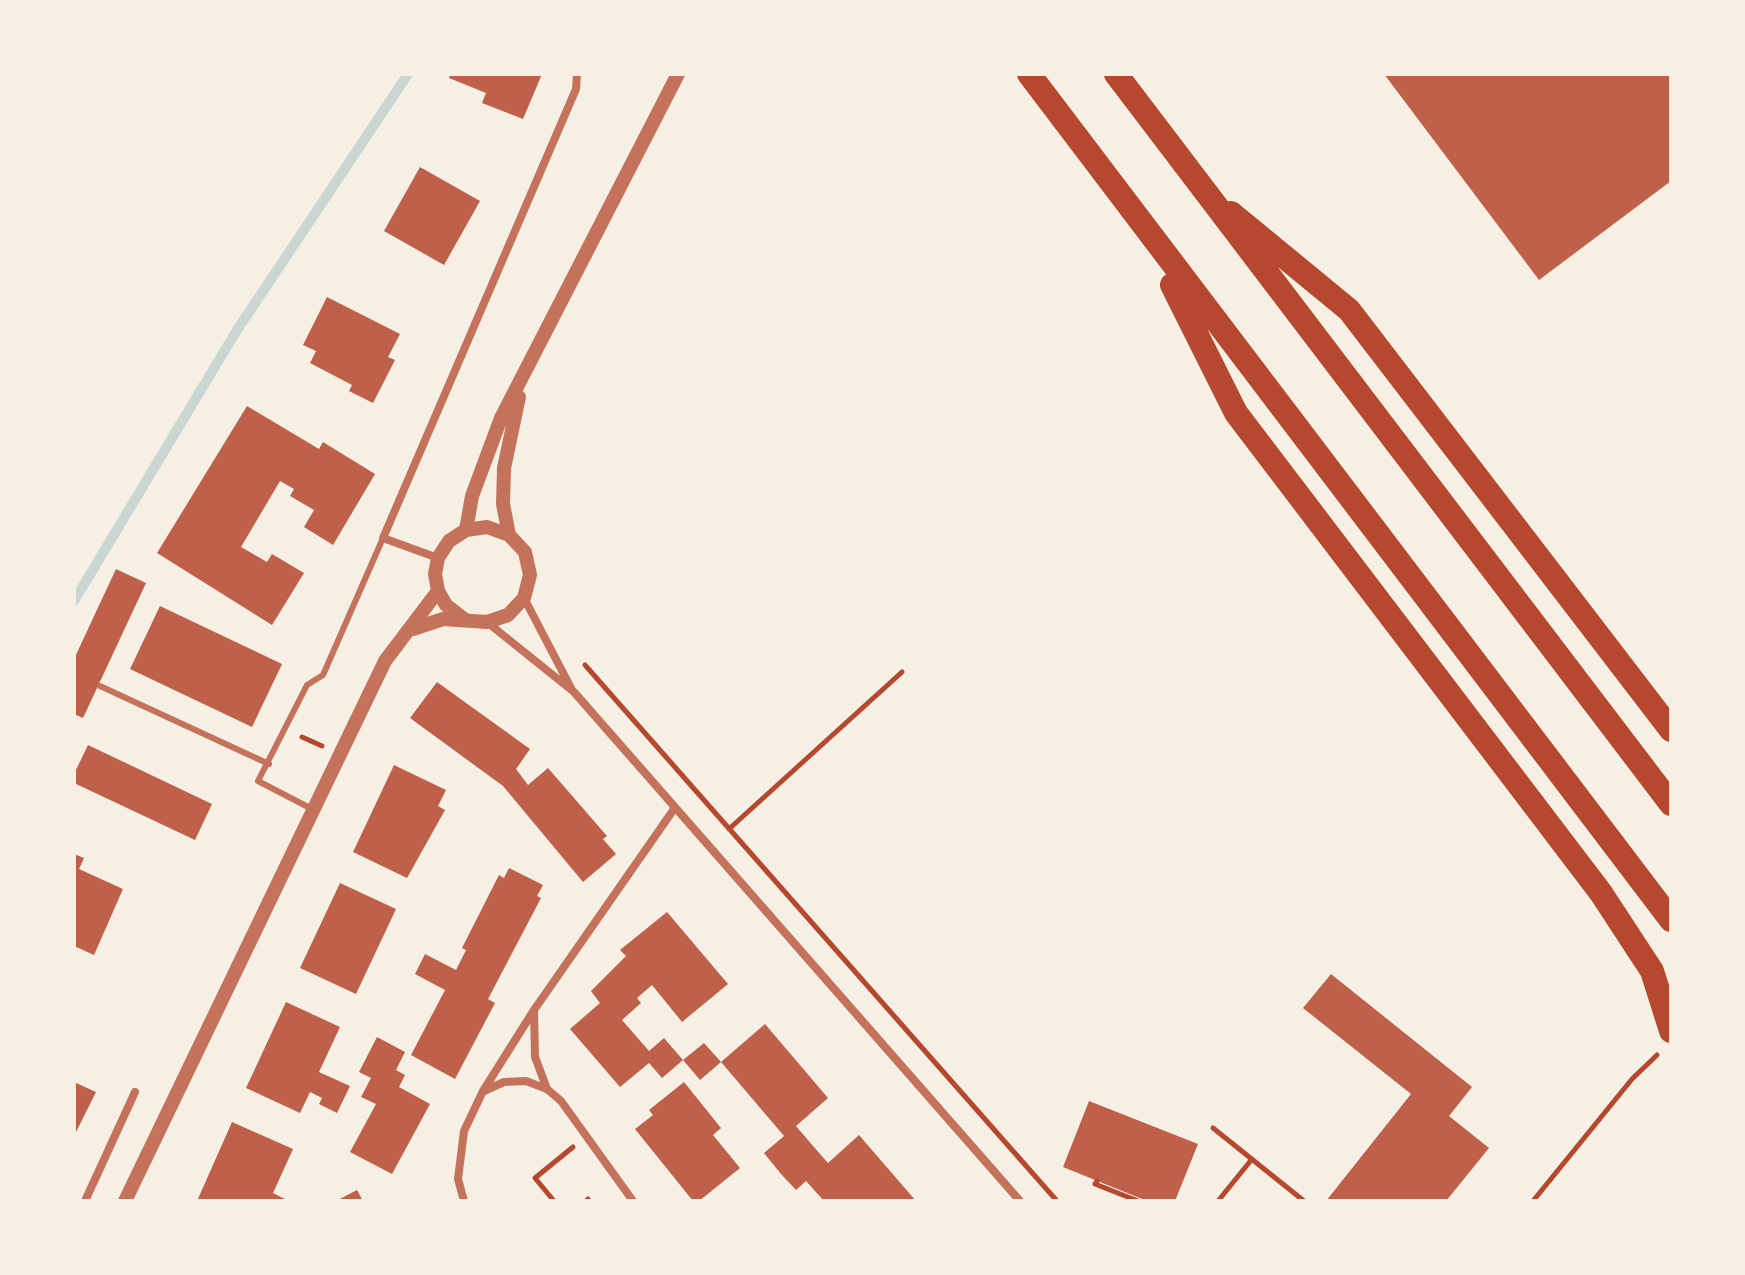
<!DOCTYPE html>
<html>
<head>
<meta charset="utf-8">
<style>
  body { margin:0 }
  #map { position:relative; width:1745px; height:1275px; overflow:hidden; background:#f6efe4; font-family:"Source Sans 3",sans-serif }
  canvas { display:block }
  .frame { position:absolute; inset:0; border:76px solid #f6efe4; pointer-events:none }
</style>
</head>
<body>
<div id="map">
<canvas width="1745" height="1275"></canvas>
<div class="frame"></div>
</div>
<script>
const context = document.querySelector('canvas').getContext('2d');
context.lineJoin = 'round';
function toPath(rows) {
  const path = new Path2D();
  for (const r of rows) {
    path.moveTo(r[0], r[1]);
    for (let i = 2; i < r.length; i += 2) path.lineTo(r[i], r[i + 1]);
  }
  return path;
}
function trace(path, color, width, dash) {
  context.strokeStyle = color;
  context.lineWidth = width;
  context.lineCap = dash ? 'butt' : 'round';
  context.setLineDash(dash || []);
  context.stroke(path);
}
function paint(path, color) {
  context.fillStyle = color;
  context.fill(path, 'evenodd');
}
const stream = toPath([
  [74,601,237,330,408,74]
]);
const building = toPath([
  [450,74,542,74,523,119,482,103,486,93,449,78],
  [1384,74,1671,74,1671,181,1539,280],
  [420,167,480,201,444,265,384,231],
  [327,297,400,334,388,357,395,360,373,403,349,391,352,385,310,363,316,351,303,345],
  [247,406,319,449,323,442,375,474,333,545,304,527,314,510,290,496,294,489,280,481,241,547,267,562,272,554,304,573,272,625,157,553],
  [116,569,146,583,83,718,74,714,74,659],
  [160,606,282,664,252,727,130,669],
  [437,682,530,749,516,769,528,785,548,768,607,836,603,839,616,854,583,882,503,786,410,718],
  [88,745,212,804,195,840,74,783,74,774],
  [394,765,446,790,438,806,445,810,407,878,353,852],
  [74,854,84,858,79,869,123,889,94,955,74,946],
  [509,868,543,885,537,896,541,898,488,999,495,1003,455,1079,411,1055,445,990,415,974,425,954,456,970,466,950,462,948,499,875,504,878],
  [340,883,396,909,356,994,300,968],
  [667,912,728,984,682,1022,652,985,637,998,641,1003,622,1020,649,1051,664,1038,683,1060,662,1078,649,1063,620,1087,570,1029,600,1003,591,991,626,956,620,950],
  [1331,974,1472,1087,1449,1116,1489,1148,1446,1201,1326,1201,1411,1094,1303,1008],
  [286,1002,340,1027,319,1072,350,1086,337,1113,319,1104,322,1098,310,1092,300,1113,246,1088],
  [765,1024,828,1098,796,1126,813,1146,828,1163,859,1135,916,1201,824,1201,806,1181,796,1190,781,1174,764,1153,784,1136,721,1062],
  [377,1037,405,1052,396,1070,405,1075,399,1087,430,1104,392,1174,350,1152,376,1104,361,1097,371,1078,359,1072],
  [704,1043,721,1062,700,1080,683,1060],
  [74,1082,96,1092,74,1136],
  [684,1082,721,1128,713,1135,740,1168,699,1201,693,1201,635,1129,653,1115,649,1110],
  [1089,1101,1198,1144,1175,1201,1147,1201,1063,1167],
  [232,1122,293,1149,273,1193,289,1201,197,1201],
  [357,1190,363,1201,336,1201]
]);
const path = toPath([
  [585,665,1057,1201],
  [302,737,322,746],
  [729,829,902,672],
  [1213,1128,1304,1201],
  [1097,1181,1095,1184,1138,1201],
  [554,1201,535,1178,573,1147],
  [586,1201,588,1199],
  [1218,1201,1252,1159],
  [1533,1201,1632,1079,1657,1055]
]);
const service = toPath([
  [100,686,269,764],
  [312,809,258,781,307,685,323,675,383,538]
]);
const minor = toPath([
  [438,558,383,538,576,89,577,74],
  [524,598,571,688],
  [488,623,574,692,1020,1201],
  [534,1010,535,1057,547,1089],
  [484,1091,504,1082,526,1081,547,1089,561,1101,633,1201],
  [85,1201,135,1092],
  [464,1201,458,1179,464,1131,483,1091,534,1010,674,809]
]);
const tertiary = toPath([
  [466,530,472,496,501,418,678,74],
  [509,535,503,504,504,468,519,397],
  [413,629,443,619,487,622,508,615,524,598,530,575,525,552,509,535,487,527,466,530,449,541,438,558,435,574,438,591,446,605,464,619],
  [125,1201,385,661,438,591]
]);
const motorway = toPath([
  [1029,74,1671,920],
  [1116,74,1671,804],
  [1231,213,1349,310,1671,730],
  [1172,285,1236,413,1601,893,1652,971,1671,1031]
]);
trace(stream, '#c9d6d2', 10);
paint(building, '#bf614a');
trace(path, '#b5482f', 5);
trace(service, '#c5725c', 6);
trace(minor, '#c5725c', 8);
trace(tertiary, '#c5725c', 14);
trace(motorway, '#b5482f', 24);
</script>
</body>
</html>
